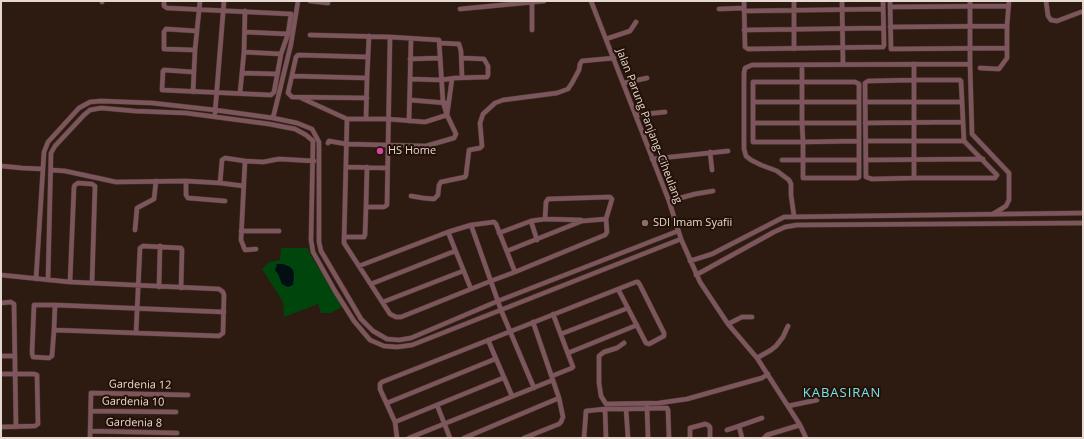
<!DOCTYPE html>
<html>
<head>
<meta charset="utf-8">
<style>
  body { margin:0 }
  #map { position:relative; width:1084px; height:439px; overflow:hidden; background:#2d1a10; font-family:"Open Sans",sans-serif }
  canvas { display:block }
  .frame { position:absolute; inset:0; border:2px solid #e5d8d1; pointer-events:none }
</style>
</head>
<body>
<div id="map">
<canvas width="1084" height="439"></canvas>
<div class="frame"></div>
</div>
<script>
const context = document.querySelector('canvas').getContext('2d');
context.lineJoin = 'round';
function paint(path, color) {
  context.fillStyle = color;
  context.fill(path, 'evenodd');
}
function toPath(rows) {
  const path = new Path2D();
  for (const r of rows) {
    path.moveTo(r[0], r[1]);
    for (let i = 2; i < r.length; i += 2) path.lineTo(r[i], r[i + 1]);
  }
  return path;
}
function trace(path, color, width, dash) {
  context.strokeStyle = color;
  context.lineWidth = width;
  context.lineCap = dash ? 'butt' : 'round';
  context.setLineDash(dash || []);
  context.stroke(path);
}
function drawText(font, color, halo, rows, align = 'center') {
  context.font = font + ' "Open Sans",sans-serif';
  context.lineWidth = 4;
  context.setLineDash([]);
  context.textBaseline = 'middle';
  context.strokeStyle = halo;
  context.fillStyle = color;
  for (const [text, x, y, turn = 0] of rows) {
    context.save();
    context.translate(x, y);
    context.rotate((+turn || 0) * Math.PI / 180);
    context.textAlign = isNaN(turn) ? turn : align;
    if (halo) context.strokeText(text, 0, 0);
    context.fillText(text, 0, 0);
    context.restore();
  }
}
const green = toPath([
  [281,248,308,248,310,254,343,306,331,313,321,313,318,304,284,317,283,302,262,269,269,262,280,260]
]);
const water = toPath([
  [277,264,283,264,290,267,293,270,294,274,293,285,288,287,282,284,278,274,275,270]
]);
const minor = toPath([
  [102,1,102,2],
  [164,1,164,6,167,8,291,14,288,34,281,54,274,92,271,95,162,90,163,71,164,70,193,72],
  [310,1,328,3],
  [591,1,669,201,681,239,700,282,728,324,757,358,800,425,806,438],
  [744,1,745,47,748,49,883,47,884,45,883,1],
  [794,1,794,49],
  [842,1,843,64],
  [890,1,891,49,1007,48],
  [970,1,970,64],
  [1046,1,1048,16,1051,20,1057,21,1081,12],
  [890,7,1008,6],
  [460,9,544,1],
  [719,9,744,8],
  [744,11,883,9],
  [890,27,1007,26],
  [532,30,532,3],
  [744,30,883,28],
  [245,32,288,34],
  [310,35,390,37,439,40,443,102,447,115,456,134,454,138,426,146,346,144,329,141,328,143],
  [606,39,630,31,636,22],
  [440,43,459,44,461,51,462,77],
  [195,50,164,49,164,32,166,29,197,31],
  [244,52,281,54],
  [410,59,439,58],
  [914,64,914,178,995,178,997,175,964,141,961,81,960,80,914,80,868,81,865,83,866,177,872,179,914,178],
  [802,65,802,123,803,142,803,178,857,178,859,177,859,84,855,82,753,82,753,142,803,142,859,141],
  [980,68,999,69,1007,58,1007,26,1009,1],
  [242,73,277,74],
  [292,76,367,78],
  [410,79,441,80,455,78,487,77,488,75,488,66,484,59,462,58],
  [624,83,647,78],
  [193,92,195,50,200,1],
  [240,93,244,52,245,11],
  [299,97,347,119,388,119,425,122,447,115,452,79],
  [367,98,292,97,288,93,296,57,298,55,368,57],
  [410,100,446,103],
  [753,102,859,102],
  [865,102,962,102],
  [215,113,224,1],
  [636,115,665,112],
  [273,118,291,44,298,1],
  [347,119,344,243,390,314,396,317,401,317,491,281,515,272,605,235,607,232,606,219,612,199,610,197,548,199,546,202,545,219],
  [366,119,367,78,369,36],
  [409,121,411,39],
  [753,123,859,123],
  [865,123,962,122],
  [866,141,964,141],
  [710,152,712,170],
  [652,159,728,151],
  [782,160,859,160],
  [866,160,983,159],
  [1,166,22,168,42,169],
  [346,167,387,168],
  [52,170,65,171,116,182,186,181,220,183,244,186],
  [186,181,186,195,188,198,225,201],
  [220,183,222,160,225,158,245,161],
  [411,196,423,198,434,199,438,195,439,185,441,182,465,177,466,175,469,150,480,148,482,146,480,123,483,114,495,103,503,100,557,93,568,89,572,83,579,70,580,64,582,61,614,58],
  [669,201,695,194,713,191],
  [366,207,367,167],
  [794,216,791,195,791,184,789,180,777,171,761,165,751,160,746,156,744,149,744,73,745,68,752,65,970,64,972,134,1009,173,1009,200,1006,206,993,214],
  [531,221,537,240],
  [471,225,501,310,534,388],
  [135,230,137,208,154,199,156,181],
  [241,231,279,231],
  [448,232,471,289],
  [499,233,531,221,545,219,581,220],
  [344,237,364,237,365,235,366,207,384,207,387,205,390,37],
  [256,249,245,250,241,240,245,161,263,162,279,159,314,161],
  [507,251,582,221,606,219],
  [690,261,712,254,784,217,1083,213],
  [359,266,448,232,471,225,494,222,496,224,515,272],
  [1,275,70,282,219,289,223,292,224,295,223,333,219,336,54,330,52,356,49,358,33,357,32,353,34,305,55,305,54,330],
  [696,275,774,232,785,227,797,225,1083,223],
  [36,279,44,152,48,142,79,108,90,102,101,101,152,103,215,110,273,118,297,123,312,129,319,142,319,242,321,251,361,319,373,331,387,339,399,340,411,338,498,301,678,231],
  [48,280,51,153,55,146,84,115,90,110,101,108,135,111,186,113,269,124,295,129,306,135,313,141,311,240,313,252,335,291,354,321,370,340,384,346,397,347,412,345,681,239],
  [70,282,74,187,75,185,78,183,92,184,95,186,92,283],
  [371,284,455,251],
  [159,287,160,246],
  [383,302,463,271],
  [1,303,11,302,14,304,16,427],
  [55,305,224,312],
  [728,324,742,317,752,317],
  [136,333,140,248,143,246,181,248,182,250,181,288],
  [561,334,628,308],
  [488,340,512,396],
  [624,343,617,348,604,352,599,356,599,383,601,396,606,404,659,403,687,399,744,383,762,378,768,374],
  [568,353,637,325],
  [1,356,15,356],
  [757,358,771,350,776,346,783,337,788,326],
  [1,374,34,374,37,375,38,424,35,426,1,427],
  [552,376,572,368,573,367,553,314],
  [387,403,495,359],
  [437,405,450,438],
  [788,406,817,400],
  [647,407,648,438],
  [626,409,667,408,668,410,669,438],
  [91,411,176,412],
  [395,422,503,378],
  [739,426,762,418],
  [727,430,739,426,742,438],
  [90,431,177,433],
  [90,438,91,393,188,395],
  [397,438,395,422,380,389,380,384,382,382,636,282,638,282,640,285,664,333,664,336,649,344,646,343,618,289],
  [409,438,553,380],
  [464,438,559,398],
  [524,438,559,424,561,422,563,417,559,398,533,322],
  [584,438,586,411,605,409],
  [606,438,605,409,626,409,628,438],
  [690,438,690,428,705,424,708,425,710,427,710,438],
  [764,438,767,435,800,425]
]);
const markers = [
  [380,151,4,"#d1479c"],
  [645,223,4,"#8d6e63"]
];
const streetNames = [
  ["Jalan Parung Panjang–Ciheulang",649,126,69],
  ["Gardenia 12",140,385,1],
  ["Gardenia 10",133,402,1],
  ["Gardenia 8",134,423,1]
];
const poiNames = [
  ["HS Home",388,151],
  ["SDI Imam Syafii",653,223]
];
const quarterNames = [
  ["KABASIRAN",842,393]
];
paint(green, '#00450c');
paint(water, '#020e13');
trace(minor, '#47352b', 5.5);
trace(minor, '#7c565c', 4.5);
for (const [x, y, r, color] of markers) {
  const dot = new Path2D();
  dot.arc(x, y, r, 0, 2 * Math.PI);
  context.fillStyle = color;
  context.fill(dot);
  trace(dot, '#231108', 1.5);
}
drawText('11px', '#e5d8d1', '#231108', streetNames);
drawText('11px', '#e5d8d1', '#231108', poiNames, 'left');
context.letterSpacing = '1px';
drawText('13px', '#77e3e9', '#231108', quarterNames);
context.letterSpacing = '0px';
</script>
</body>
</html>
